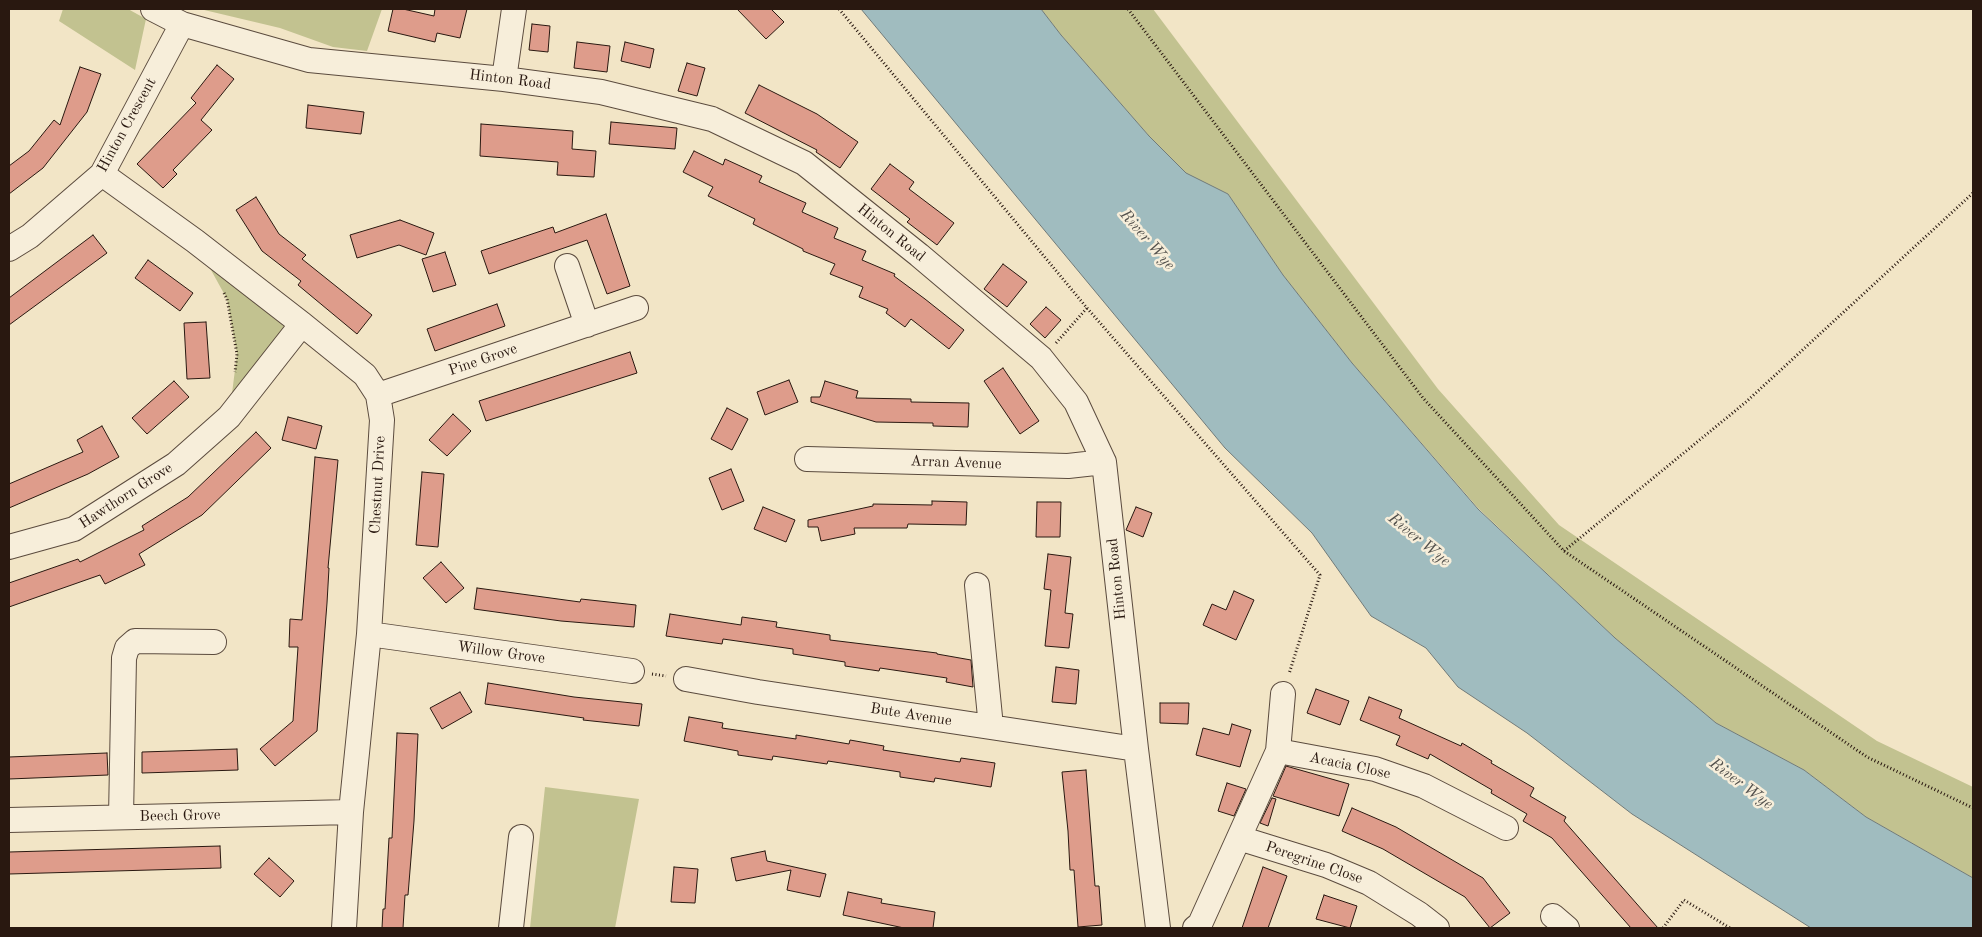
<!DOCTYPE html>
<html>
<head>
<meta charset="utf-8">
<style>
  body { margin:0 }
  #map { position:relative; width:1982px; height:937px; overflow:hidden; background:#f2e5c6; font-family:"Old Standard TT",serif }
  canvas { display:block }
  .frame { position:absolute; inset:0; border:10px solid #291810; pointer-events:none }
</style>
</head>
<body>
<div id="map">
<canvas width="1982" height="937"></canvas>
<div class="frame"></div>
</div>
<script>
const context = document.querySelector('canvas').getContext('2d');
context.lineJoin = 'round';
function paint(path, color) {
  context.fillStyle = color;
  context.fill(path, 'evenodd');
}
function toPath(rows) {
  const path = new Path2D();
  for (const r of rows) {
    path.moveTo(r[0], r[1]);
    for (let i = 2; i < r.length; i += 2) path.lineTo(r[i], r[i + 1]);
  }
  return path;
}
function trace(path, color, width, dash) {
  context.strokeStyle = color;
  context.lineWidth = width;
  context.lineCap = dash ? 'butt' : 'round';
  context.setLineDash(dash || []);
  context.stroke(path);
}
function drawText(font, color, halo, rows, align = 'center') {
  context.font = font + ' "Old Standard TT",serif';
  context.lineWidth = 5;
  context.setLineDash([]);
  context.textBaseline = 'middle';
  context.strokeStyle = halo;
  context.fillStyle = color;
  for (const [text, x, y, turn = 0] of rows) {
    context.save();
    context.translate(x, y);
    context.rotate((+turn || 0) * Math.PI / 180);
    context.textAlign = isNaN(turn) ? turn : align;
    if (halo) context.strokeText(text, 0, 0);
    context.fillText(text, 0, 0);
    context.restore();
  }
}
const green = toPath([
  [63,9,128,9,146,19,135,70,59,21],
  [200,9,382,9,367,51,333,47,280,28],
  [1041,9,1153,9,1438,389,1559,525,1877,741,1973,787,1973,878,1866,817,1804,770,1716,723,1615,638,1478,508,1352,363,1283,275,1228,194,1186,174,1149,136,1061,35],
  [195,241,302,324,229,417,237,354,227,299],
  [545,787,639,799,615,928,530,928]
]);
const water = toPath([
  [861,9,1041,9,1061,35,1149,136,1186,173,1228,194,1283,275,1352,363,1478,509,1615,638,1716,723,1804,770,1866,817,1973,878,1973,928,1811,928,1632,814,1527,733,1458,687,1426,648,1371,616,1312,533,1225,448,861,9]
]);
const building = toPath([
  [393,9,403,9,434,16,435,9,467,9,460,38,437,33,435,42,388,31,393,9],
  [737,9,771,9,784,22,766,39,737,9],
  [532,24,550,26,548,52,529,50,532,24],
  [577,42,610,46,607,72,574,68,577,42],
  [625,42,654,49,650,68,621,61,625,42],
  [687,63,705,68,697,96,678,91,687,63],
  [217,65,234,79,201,120,212,130,173,170,177,174,163,188,137,164,196,103,191,98,217,65],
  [80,67,101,74,87,112,43,168,9,194,9,166,29,151,54,120,60,125,80,67],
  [759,85,817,114,858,142,840,168,816,152,817,150,745,113,759,85],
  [308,105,364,112,361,134,306,128,308,105],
  [611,122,677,128,675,149,609,144,611,122],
  [481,124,573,131,572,149,596,151,594,177,557,175,558,162,480,156,481,124],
  [694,151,723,165,725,159,762,176,759,182,806,203,802,212,838,228,834,238,866,251,862,260,895,274,894,276,925,299,964,330,949,349,911,319,905,327,886,313,888,309,859,297,863,287,830,274,835,264,803,251,803,249,753,224,755,219,708,196,713,187,683,172,694,151],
  [890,164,914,182,909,189,954,223,937,245,907,222,910,219,871,189,890,164],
  [256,197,279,234,306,255,302,259,372,315,357,334,298,285,301,281,262,251,236,210,256,197],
  [606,214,630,286,607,294,587,240,489,274,481,251,553,227,555,233,606,214],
  [400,220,434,233,426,255,399,245,357,258,350,235,400,220],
  [93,235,107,253,9,325,9,298,93,235],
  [445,252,456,285,433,292,422,259,445,252],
  [148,260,193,293,180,311,135,278,148,260],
  [1003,264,1027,282,1007,307,984,289,1003,264],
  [497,304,505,326,435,351,427,329,497,304],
  [1046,307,1061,320,1045,338,1030,324,1046,307],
  [206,322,210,378,187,379,184,323,206,322],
  [630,352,637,373,486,421,479,401,630,352],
  [1003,368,1039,421,1020,434,984,381,1003,368],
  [789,380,798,402,765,415,757,392,789,380],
  [174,381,189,397,147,434,132,418,174,381],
  [825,381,858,391,856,398,911,399,911,402,969,403,968,427,933,426,933,423,876,422,811,402,811,397,820,397,825,381],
  [727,408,748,419,732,450,711,439,727,408],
  [453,414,471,431,447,456,429,440,453,414],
  [288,417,322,426,316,449,282,440,288,417],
  [102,426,119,457,88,474,9,508,9,484,83,452,77,440,102,426],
  [256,432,271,448,202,515,139,554,145,565,105,584,100,575,9,607,9,583,78,559,80,562,144,530,142,526,188,497,256,432],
  [315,457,338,460,328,568,329,568,327,603,317,731,275,766,260,749,293,721,298,647,289,647,290,619,302,620,315,457],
  [731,469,744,501,722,510,709,478,731,469],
  [422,472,444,474,438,547,416,545,422,472],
  [932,501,967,502,966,525,908,524,907,528,854,528,855,534,821,541,818,527,808,527,808,520,873,506,873,504,932,505,932,501],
  [1037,502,1061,502,1060,537,1036,537,1037,502],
  [763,507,795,520,786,542,754,529,763,507],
  [1136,507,1152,513,1143,537,1126,530,1136,507],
  [1048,554,1071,557,1065,613,1073,614,1069,648,1045,646,1051,590,1044,589,1048,554],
  [441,562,464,588,446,603,423,578,441,562],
  [477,588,580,602,581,599,636,605,634,627,561,621,474,609,477,588],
  [1234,591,1254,600,1236,640,1203,625,1212,604,1226,610,1234,591],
  [670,614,741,625,742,617,777,622,776,627,830,635,830,640,937,653,937,654,971,660,973,687,946,682,947,678,880,668,879,671,845,666,845,662,793,654,793,649,723,639,722,644,666,636,670,614],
  [1056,667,1079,670,1076,704,1052,702,1056,667],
  [488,683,574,697,642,704,639,726,583,720,584,718,485,704,488,683],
  [1316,689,1349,701,1340,725,1307,713,1316,689],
  [460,692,472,712,442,729,430,708,460,692],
  [1369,697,1402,710,1399,718,1461,746,1462,743,1492,761,1491,763,1534,788,1530,796,1566,817,1564,821,1658,928,1631,928,1552,838,1523,821,1527,814,1491,793,1492,790,1430,754,1428,759,1396,745,1400,736,1360,720,1369,697],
  [1160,703,1189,703,1188,724,1160,723,1160,703],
  [689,717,723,723,722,728,796,739,796,735,849,744,850,740,884,746,883,750,960,762,961,758,995,763,991,787,935,778,934,782,900,777,900,772,828,761,827,764,773,756,772,760,738,755,738,751,684,741,689,717],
  [1232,724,1251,730,1240,767,1196,755,1203,728,1229,735,1232,724],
  [397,733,418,734,414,821,408,895,405,895,403,928,382,928,383,909,385,909,389,838,392,838,397,733],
  [237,749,238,770,142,773,142,752,237,749],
  [107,753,108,775,9,779,9,757,107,753],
  [1286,766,1349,784,1339,816,1273,796,1286,766],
  [1086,770,1095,886,1099,886,1102,925,1078,927,1074,870,1070,870,1068,831,1062,772,1086,770],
  [1227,783,1246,789,1234,816,1218,811,1227,783],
  [1272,798,1276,799,1268,826,1260,823,1272,798],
  [1352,808,1396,827,1483,878,1510,913,1490,928,1465,897,1383,849,1342,831,1352,808],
  [220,846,221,868,9,874,9,852,220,846],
  [765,851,767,861,826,874,820,897,787,890,791,870,736,881,731,858,765,851],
  [269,858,294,881,280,897,254,874,269,858],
  [674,867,698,869,695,903,671,902,674,867],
  [1263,867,1287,876,1268,928,1242,928,1263,867],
  [848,892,882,899,881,903,935,912,933,928,904,928,843,915,848,892],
  [1324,895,1357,906,1350,928,1316,919,1324,895]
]);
const path = toPath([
  [839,9,1087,308,1320,575,1289,674],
  [1128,9,1423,398,1564,551,1867,757,1973,808],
  [224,293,227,299,237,354,235,372],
  [1056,343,1087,308],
  [1564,551,1746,402,1973,193],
  [652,674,666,676],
  [1663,928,1684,900,1730,928]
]);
const minor = toPath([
  [153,9,182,24,309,60,504,79,601,92,712,119,804,163,919,255,1041,358,1076,402,1104,462,1136,749,1158,928],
  [504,79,514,9],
  [102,174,195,241,302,324,365,375,378,395,382,420,369,634,351,812,344,928],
  [9,249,30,236,102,174,182,24],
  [567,266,587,325],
  [378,395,636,308],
  [807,459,1068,466,1104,462],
  [9,547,74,529,176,464,229,417,302,324],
  [977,585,991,727],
  [369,634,632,671],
  [686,679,758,692,1136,749],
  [1278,751,1375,769,1424,786,1506,828],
  [121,817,124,658,127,648,135,641,214,642],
  [9,820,351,812],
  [1239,838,1326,865,1369,883,1419,914,1437,928],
  [1553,916,1567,928],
  [511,928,521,837],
  [1195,928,1200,924,1278,751,1283,694]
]);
const streetNames = [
  ["Hinton Road",510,80,7],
  ["Hinton Crescent",127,125,-61],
  ["Hinton Road",891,233,39],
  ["Pine Grove",483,360,-19],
  ["Arran Avenue",956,463,2],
  ["Chestnut Drive",378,485,-87],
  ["Hawthorn Grove",126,496,-33],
  ["Hinton Road",1117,579,-96],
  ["Willow Grove",501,653,8],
  ["Bute Avenue",911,715,9],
  ["Acacia Close",1350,766,12],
  ["Beech Grove",180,816,-1],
  ["Peregrine Close",1314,863,19]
];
const waterNames = [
  ["River Wye",1147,240,49],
  ["River Wye",1419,540,39],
  ["River Wye",1741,784,37]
];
paint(green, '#c2c290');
paint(water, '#a0bcbf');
trace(water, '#707a79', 1);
paint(building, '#de9c8b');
trace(building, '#291810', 1);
trace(minor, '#5b4b3e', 26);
trace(path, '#291810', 3, [1, 2.5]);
trace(minor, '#f7eeda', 24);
drawText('15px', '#291810', '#f7eeda', streetNames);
drawText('italic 16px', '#53514d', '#f7eeda', waterNames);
</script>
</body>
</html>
